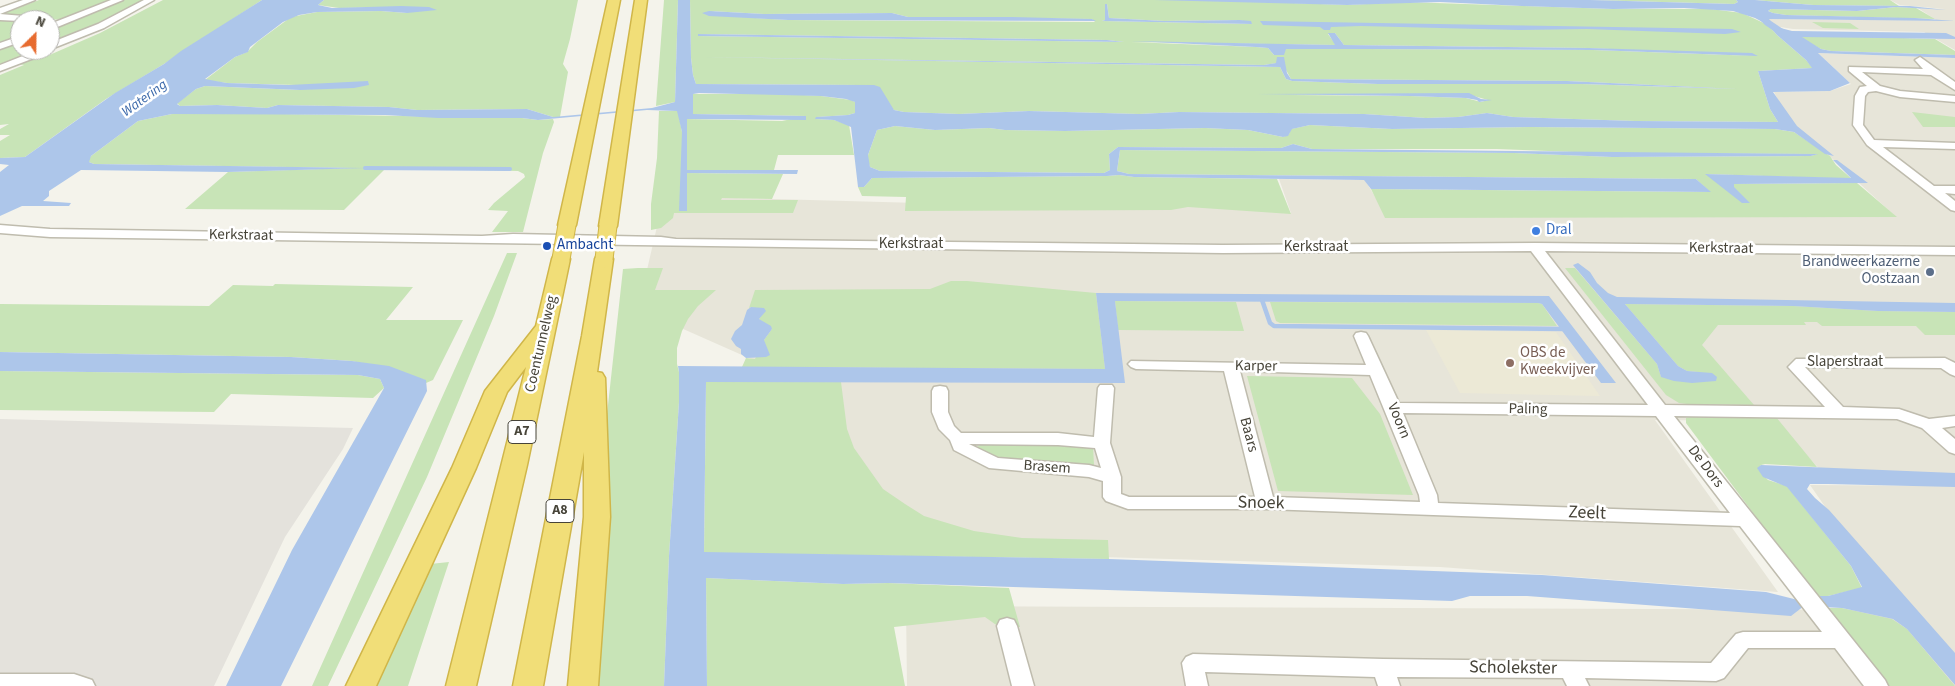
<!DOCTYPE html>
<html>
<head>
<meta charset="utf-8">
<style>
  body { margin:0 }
  #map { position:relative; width:1955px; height:686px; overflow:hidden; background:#f4f3eb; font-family:"Source Sans 3",sans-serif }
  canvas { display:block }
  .north { position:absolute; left:10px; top:10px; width:50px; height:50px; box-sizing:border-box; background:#fff; border:1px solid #b5b4b0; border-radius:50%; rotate:23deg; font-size:14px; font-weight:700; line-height:20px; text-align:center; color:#474439 }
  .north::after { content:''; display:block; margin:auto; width:18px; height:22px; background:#e76b2f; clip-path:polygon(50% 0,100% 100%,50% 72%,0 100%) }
</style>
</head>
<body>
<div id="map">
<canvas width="1955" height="686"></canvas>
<div class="north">N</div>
</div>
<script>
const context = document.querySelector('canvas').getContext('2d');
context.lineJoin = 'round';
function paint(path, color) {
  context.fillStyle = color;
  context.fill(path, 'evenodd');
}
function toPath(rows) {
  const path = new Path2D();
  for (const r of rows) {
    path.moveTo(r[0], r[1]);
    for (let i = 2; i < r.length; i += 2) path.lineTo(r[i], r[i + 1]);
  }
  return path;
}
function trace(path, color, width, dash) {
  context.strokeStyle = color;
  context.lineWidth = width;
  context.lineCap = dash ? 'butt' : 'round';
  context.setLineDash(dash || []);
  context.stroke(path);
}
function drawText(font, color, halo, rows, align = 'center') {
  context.font = font + ' "Source Sans 3",sans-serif';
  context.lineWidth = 5;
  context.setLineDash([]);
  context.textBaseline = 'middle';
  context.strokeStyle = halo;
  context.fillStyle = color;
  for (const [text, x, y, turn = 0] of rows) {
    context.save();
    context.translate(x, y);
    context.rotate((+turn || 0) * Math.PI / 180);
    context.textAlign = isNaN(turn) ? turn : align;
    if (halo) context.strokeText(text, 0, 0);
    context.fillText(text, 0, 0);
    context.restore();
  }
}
const residential = toPath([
  [1890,0,1955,0,1955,50,1924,32,1793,29,1774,26,1766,21,1766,19,1936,20,1918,8,1945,9,1900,5],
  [1818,53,1955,58,1955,473,1823,473,1775,421,1655,420,1778,592,1440,567,899,551,803,382,638,309,664,196,992,205,1189,206,1291,213,1279,179,1365,180,1386,215,1894,215,1825,152,1790,124,1774,92,1830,91,1851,84],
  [1810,485,1955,486,1955,686,907,686,906,606,1897,610]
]);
const industrial = toPath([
  [0,419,353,428,343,449,285,537,214,686,0,686]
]);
const education = toPath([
  [1426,330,1556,332,1600,396,1460,393]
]);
const green = toPath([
  [39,0,114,0,62,20,0,15],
  [121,0,143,0,100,24,50,45,50,28],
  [163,0,262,0,164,64,106,99,25,157,0,158,0,141,10,135,0,135,0,129,9,124,0,125,0,75,24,65,17,64,30,59,38,60,100,33],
  [324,0,578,0,570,39,563,64,568,72,560,117,553,117,527,109,417,110,389,107,278,105,267,108,217,105,180,106,177,103,196,89,205,86,300,90,296,85,227,83,205,80,235,57,247,52,257,42,291,17,317,12,381,11,407,13,414,7,339,8,318,5],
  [664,0,678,0,675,102,656,106],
  [690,0,1212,0,1347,5,1406,2,1613,9,1711,9,1742,13,1768,25,1777,35,1806,60,1813,68,1758,71,1770,109,1778,122,1635,121,1513,117,1487,113,1458,117,1426,118,1364,114,1179,112,1139,114,1029,111,959,114,904,112,894,110,860,85,696,84,693,75,691,58],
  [1106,4,1107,4,1109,18,1164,21,1240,20,1252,24,1102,21,1105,20],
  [709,11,764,14,892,13,908,17,1092,19,1095,22,788,20,755,18],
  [1335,33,1344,45,1589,48,1756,56,1593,50,1366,49,1285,49,1274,55,1268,48,1256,47,1131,42,1336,45,1328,34],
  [698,34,1107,40,1124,42,698,36],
  [703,57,1264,65,1277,63,1286,70,1291,79,1567,81,1737,89,1582,84,1378,84,1292,81,1286,79,1280,67],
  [1378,94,1467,94,1488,100,1481,102,1466,98,1410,96,1292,95],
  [1590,0,1736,0,1738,2,1734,4],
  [1755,0,1890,0,1899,6,1813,5],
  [1896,7,1916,8,1935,19,1786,15,1773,13,1768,11,1771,9,1857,11],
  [0,20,20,21,20,36,0,44],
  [1812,22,1850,23,1859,29,1823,28],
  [1804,35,1935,39,1955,51,1955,55,1831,51,1821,49,1807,42,1801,37],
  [20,40,20,50,36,50,0,64,0,47],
  [692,94,785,94,821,96,851,100,855,102,855,113,848,115,817,117,816,119,834,120,849,125,854,155,778,155,774,170,687,170,687,119,782,121,806,116,693,114],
  [659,111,678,111,682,132,687,211,687,173,783,174,772,199,722,198,721,200,798,200,793,213,674,213,673,218,661,228,651,230,651,204,657,158],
  [1912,112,1955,117,1955,127,1923,127],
  [224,113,522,118,538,120,553,119,554,122,543,153,523,232,492,232,508,211,488,210,494,203,525,177,524,174,518,171,386,168,344,210,185,209,228,172,353,168,94,164,89,162,89,159,91,156,138,121,172,114],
  [1310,125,1392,129,1530,127,1775,129,1794,132,1830,156,1836,165,1852,179,1706,174,1734,187,1734,184,1857,183,1897,217,1385,218,1371,189,1710,192,1696,179,1129,174,1117,171,1120,150,1514,153,1612,157,1811,156,1817,154,1599,153,1497,149,1312,149,1293,144,1281,148,1118,147,1109,154,1110,170,1104,173,880,171,870,167,868,161,868,155,877,130,895,126,935,130,989,128,1005,130,1065,131,1205,128,1248,130,1283,137,1289,134,1291,129],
  [1119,175,1134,177,1277,179,1291,214,1188,207,1171,210,905,211,906,197,862,196,858,187,864,187,872,178,1107,176],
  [507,253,517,253,494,316,427,477,328,686,312,686],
  [638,268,663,268,655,290,716,290,698,306,688,319,682,331,677,348,677,364,679,372,679,402,669,556,664,686,577,686,623,269],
  [1565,268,1575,268,1657,364,1661,377,1698,372,1687,371,1678,366,1625,304,1793,306,1878,311,1955,312,1955,335,1925,335,1916,326,1822,326,1817,322,1804,322,1806,325,1718,325,1702,345,1754,405,1687,404,1679,403,1666,395],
  [951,281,967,281,1096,293,1105,369,742,367,746,358,755,359,764,340,772,329,759,319,765,311,751,307,749,308,755,290,930,289],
  [275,284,413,287,386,320,463,320,433,380,426,383,425,380,352,361,291,357,0,352,0,304,209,306,233,285,273,286],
  [1115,301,1236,302,1244,331,1118,330],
  [1270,302,1538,303,1542,304,1557,326,1280,323,1276,321],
  [0,371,358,375,380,379,384,388,373,398,231,394,214,412,0,410],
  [1247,376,1352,378,1380,414,1413,495,1278,491],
  [706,382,841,382,847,429,854,448,883,489,905,504,924,516,974,531,1022,538,1108,540,1109,559,704,553],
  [1701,415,1776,417,1817,467,1765,464,1761,465,1758,469,1768,480,1787,486,1851,566,1862,588,1828,596,1815,596,1686,423,1686,418],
  [982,444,1093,446,1094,465,1059,464,1005,459,988,455,975,448],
  [449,562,408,686,370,686,430,564],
  [706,578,843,584,888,583,1009,588,1020,627,1002,629,985,617,894,627,905,686,707,686],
  [1825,608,1842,608,1892,619,1907,629,1955,686,1888,686]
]);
const water = toPath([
  [262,0,324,0,318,5,332,8,401,6,429,7,437,10,407,13,381,11,317,12,299,15,283,22,250,47,248,52,235,57,205,79,227,83,289,85,368,81,369,85,354,88,300,90,205,86,196,89,177,104,180,106,217,105,267,108,278,105,389,107,417,110,527,109,553,117,652,108,675,102,678,0,690,0,691,58,693,75,696,84,874,85,880,87,894,110,904,112,959,114,1029,111,1139,114,1179,112,1364,114,1426,118,1458,117,1487,113,1513,117,1635,121,1778,122,1770,109,1758,71,1812,68,1806,60,1777,35,1768,25,1755,18,1733,11,1684,8,1613,9,1522,6,1440,2,1347,5,1154,0,1590,0,1734,4,1738,2,1736,0,1755,0,1813,5,1910,6,1946,10,1896,7,1857,11,1771,9,1768,11,1773,13,1786,15,1915,18,1955,21,1766,19,1765,21,1773,26,1792,31,1946,33,1955,37,1955,39,1802,37,1821,49,1831,51,1955,55,1955,58,1818,53,1850,83,1830,91,1773,92,1797,126,1834,156,1825,154,1794,132,1775,129,1530,127,1392,129,1310,125,1292,129,1288,136,1283,137,1248,130,1205,128,1065,131,1005,130,989,128,935,130,895,126,877,130,868,155,870,167,880,171,1104,173,1110,170,1109,154,1118,147,1281,148,1293,144,1312,149,1818,154,1811,156,1612,157,1514,153,1120,150,1117,171,1129,174,1696,179,1711,192,1371,189,1364,180,1134,177,1119,175,1107,176,872,178,864,187,858,187,851,127,834,120,815,119,816,117,848,115,855,113,855,102,846,99,821,96,699,93,693,94,693,114,806,116,806,120,687,119,687,170,798,170,797,174,687,173,687,211,679,211,682,132,677,111,647,110,538,120,522,118,438,118,385,115,172,114,138,121,91,156,89,162,94,164,365,168,228,172,81,170,49,191,49,196,43,201,71,203,69,206,22,206,0,216,0,172,9,165,0,164,0,158,25,157,115,93,164,64,181,51],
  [1105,4,1107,4,1109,18,1164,21,1240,20,1251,21,1252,24,1102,21,1105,20],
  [709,11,764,14,892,13,908,17,1012,17,1092,19,1096,21,788,20,709,16,702,13],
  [1260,21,1732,29,1741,32,1725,34,1587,29,1519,30,1361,26,1331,27,1330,30,1324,30,1320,27,1263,25],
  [1328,33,1335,33,1344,45,1589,48,1752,53,1758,56,1593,50,1366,49,1286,49,1284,55,1274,55,1268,48,1256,47,1131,41,1335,45],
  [698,34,1107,40,1124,42,698,36],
  [703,57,1264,65,1276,63,1277,57,1284,57,1287,73,1291,79,1567,81,1738,89,1582,84,1378,84,1292,81,1286,79,1280,67],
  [1469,93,1481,99,1492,100,1479,102,1477,100,1466,98,1410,96,1257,94],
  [1833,160,1837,160,1868,183,1734,184,1734,187,1750,203,1742,203,1705,174,1851,178],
  [1578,263,1590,272,1597,283,1608,293,1617,297,1955,303,1955,312,1878,311,1793,306,1625,304,1678,366,1687,371,1712,373,1717,377,1716,381,1692,383,1674,381,1661,377,1657,364,1573,265],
  [1096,293,1549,296,1616,383,1601,383,1542,304,1538,303,1115,301,1125,383,706,382,704,552,1109,559,1542,575,1766,592,1798,600,1815,596,1828,596,1862,587,1851,566,1787,487,1763,477,1757,468,1761,465,1955,473,1955,487,1828,484,1810,484,1807,489,1815,498,1829,510,1955,653,1955,685,1907,629,1893,619,1842,608,1804,606,1791,616,1527,596,1470,596,1452,601,888,583,843,584,706,578,707,686,664,686,669,556,679,402,679,372,678,366,1105,369],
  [751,307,764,308,766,311,759,319,771,326,772,329,764,340,770,355,766,357,746,358,741,354,741,349,736,346,731,339,735,331,742,325,747,310],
  [0,352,291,357,352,361,389,366,426,380,427,391,281,686,226,686,292,550,384,388,380,379,358,375,0,371]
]);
const streamFar1 = toPath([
  [365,168,510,169]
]);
const stream = toPath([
  [1262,300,1270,323,1274,326,1566,329]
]);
const canal = toPath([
  [1740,0,1749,0,1771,21,1792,35,1792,39,1786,39,1765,25,1740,0]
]);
const minor = toPath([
  [23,0,35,0,0,14,0,8,23,0],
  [111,0,123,0,50,30,50,24,111,0],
  [144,0,154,0,104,28,51,49,50,52,0,71,0,65,38,50,50,50,50,43,98,24,144,0],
  [0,14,35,17,39,20,20,21,0,20,0,14],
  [20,36,20,42,0,49,0,43,20,36],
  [1920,57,1955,82,1955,90,1931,75,1862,72,1880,86,1900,91,1955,96,1955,102,1900,97,1876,91,1868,92,1865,96,1863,125,1874,140,1955,143,1955,149,1883,147,1934,186,1955,186,1955,194,1945,193,1955,201,1955,211,1951,210,1867,145,1853,125,1855,96,1860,87,1867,86,1849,71,1849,67,1923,69,1915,60,1920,57],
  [0,225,50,229,482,236,513,234,661,237,676,239,1223,245,1535,243,1955,247,1955,255,1545,251,1665,405,1825,407,1788,367,1796,359,1945,358,1955,363,1955,376,1950,374,1941,368,1805,367,1843,407,1899,409,1929,419,1955,416,1955,426,1942,428,1955,439,1955,454,1949,452,1922,428,1897,419,1674,416,1885,680,1888,686,1864,686,1835,648,1748,648,1724,678,1716,681,1585,678,1589,686,1567,686,1563,678,1397,677,1400,686,1378,686,1375,677,1205,672,1208,686,1186,686,1182,663,1186,657,1193,654,1383,659,1711,663,1736,634,1743,632,1822,632,1740,526,1266,509,1128,509,1106,501,1103,497,1103,481,1089,477,989,468,954,450,950,440,939,429,932,412,932,391,934,387,940,386,946,387,948,391,948,412,954,426,961,433,1058,433,1094,437,1098,388,1100,385,1112,385,1114,388,1110,443,1121,477,1121,494,1129,497,1255,497,1224,371,1136,369,1131,367,1128,364,1131,361,1366,365,1354,336,1356,333,1361,332,1366,333,1368,336,1399,403,1648,405,1531,251,1223,253,50,237,0,233,0,225],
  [1240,371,1370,375,1419,495,1420,502,1273,497,1240,371],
  [1403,413,1656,416,1730,513,1438,503,1437,495,1403,413],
  [969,444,1058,445,1095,448,1101,468,1089,465,998,458,969,444],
  [1007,618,1014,620,1017,626,1034,686,1012,686,997,626,1000,620,1007,618],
  [0,674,74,674,92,680,95,686,0,686,0,674]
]);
const highway = toPath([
  [608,0,620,0,576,225,573,229,567,230,561,229,558,225,608,0],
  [635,0,647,0,617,226,614,230,608,231,602,230,599,226,635,0],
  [561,253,568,255,570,259,527,465,476,686,446,686,526,367,507,392,476,468,376,686,346,686,452,468,485,391,536,326,552,259,554,255,561,253],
  [604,253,611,255,613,259,597,372,602,373,605,378,610,517,598,686,568,686,584,517,584,452,543,686,513,686,582,336,595,259,597,255,604,253]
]);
const highwayBridge = toPath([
  [561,259,567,225],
  [604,259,608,226]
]);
const markers = [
  [1536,231,5,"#3f7fe0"],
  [547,246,5,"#1a4fb4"],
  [1930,272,5,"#5c6f8a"],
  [1510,363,5,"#8d6e63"]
];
const farWaternames = [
  ["Watering",145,99,-36]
];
const shields = [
  [522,432,28],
  [560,511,28]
];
const shieldNames = [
  ["A7",522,432],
  ["A8",560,511]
];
const shopNames = [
  ["Dral",1546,231]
];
const streetNames = [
  ["Kerkstraat",241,236,1],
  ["Kerkstraat",911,245],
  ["Kerkstraat",1316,248],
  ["Kerkstraat",1721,249,1],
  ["Coentunnelweg",542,344,-77],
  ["Slaperstraat",1845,363],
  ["Karper",1256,367,1],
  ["Paling",1528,410,1],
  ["Voorn",1398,421,67],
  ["Baars",1248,435,75],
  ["De Dors",1705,467,53],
  ["Brasem",1047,468,4]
];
const transitNames = [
  ["Ambacht",557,246]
];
const serviceNames = [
  ["Brandweerkazerne",1920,263],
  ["Oostzaan",1920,280]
];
const educationNames = [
  ["OBS de",1520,354],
  ["Kweekvijver",1520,371]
];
const nearStreetnames = [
  ["Snoek",1261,504,1],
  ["Zeelt",1587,514,2],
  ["Scholekster",1513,669,1]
];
paint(residential, '#e7e5d9');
paint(industrial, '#e4e2dc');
paint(education, '#ece9d6');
paint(green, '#c8e4b7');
paint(water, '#adc6ea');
trace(streamFar1, '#adc6ea', 4);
trace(stream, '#adc6ea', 4.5);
paint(canal, '#adc6ea');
trace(minor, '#bfbcae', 3);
trace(highway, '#d0b649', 3);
paint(minor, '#fff');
paint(highway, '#f1de78');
trace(highwayBridge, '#d0b649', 19, []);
trace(highwayBridge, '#f1de78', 17);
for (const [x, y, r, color] of markers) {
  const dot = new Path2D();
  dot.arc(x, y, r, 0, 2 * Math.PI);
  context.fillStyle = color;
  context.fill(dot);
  trace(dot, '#fff', 2);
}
drawText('italic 14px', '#3b68aa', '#fff', farWaternames);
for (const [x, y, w] of shields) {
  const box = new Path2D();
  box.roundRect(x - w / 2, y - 11.5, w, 23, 4);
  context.fillStyle = '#fff';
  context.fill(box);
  trace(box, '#474439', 1);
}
drawText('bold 14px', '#474439', null, shieldNames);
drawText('15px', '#366cbe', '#fff', shopNames, 'left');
drawText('15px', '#474439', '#fff', streetNames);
drawText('15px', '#164399', '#fff', transitNames, 'left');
drawText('15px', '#4e5e75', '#fff', serviceNames, 'right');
drawText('15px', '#785e54', '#fff', educationNames, 'left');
drawText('18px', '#474439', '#fff', nearStreetnames);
</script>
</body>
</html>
